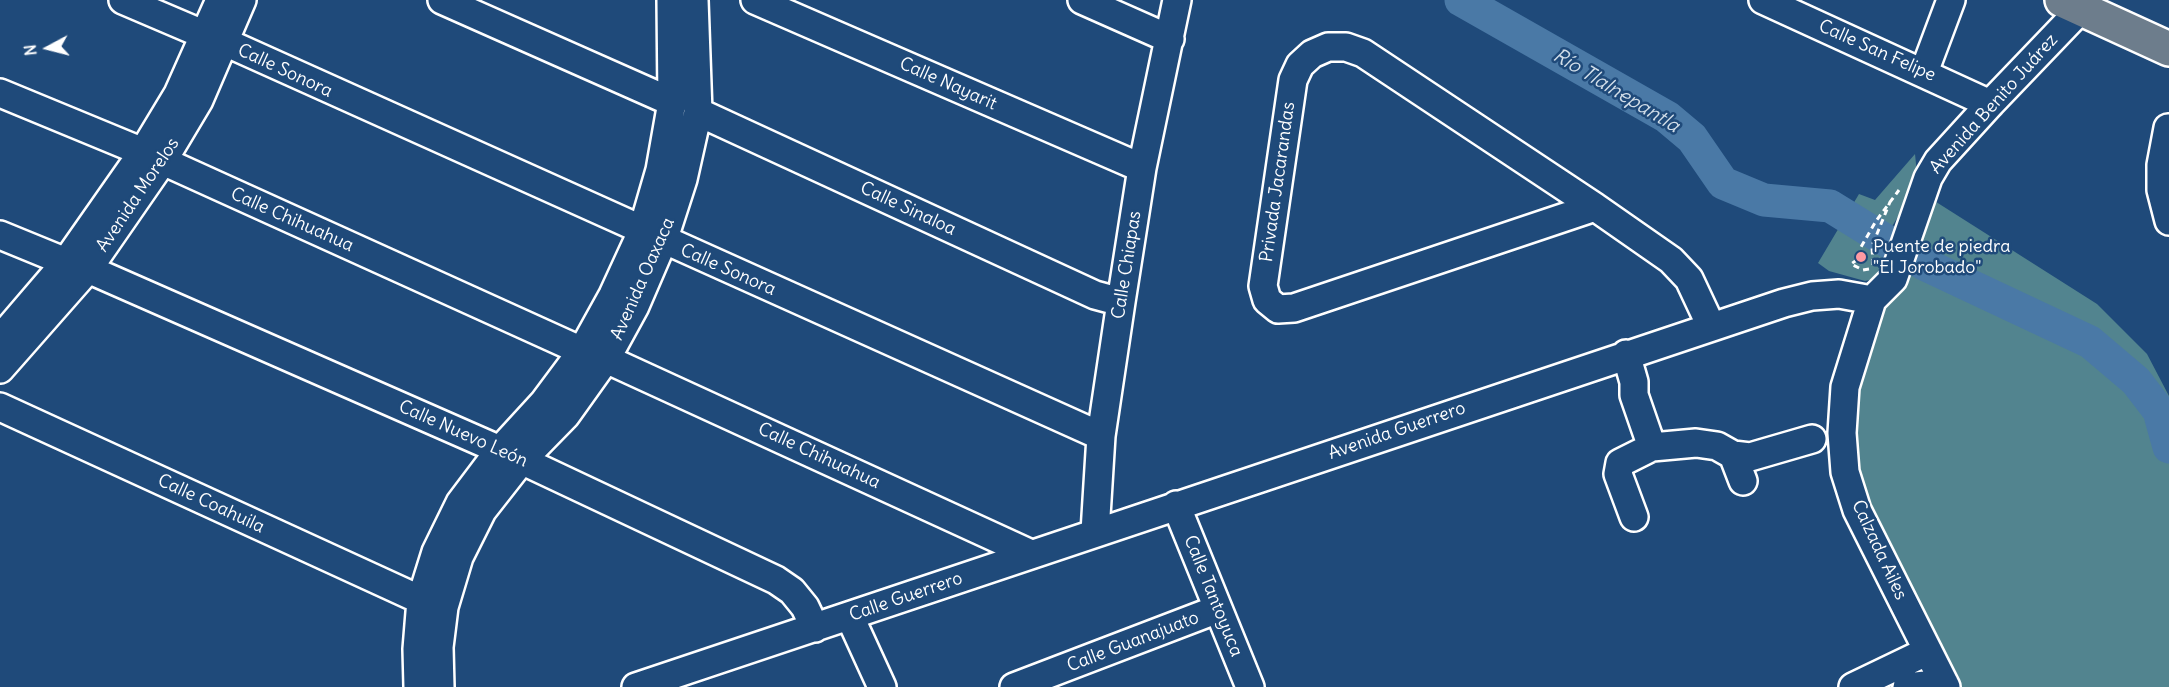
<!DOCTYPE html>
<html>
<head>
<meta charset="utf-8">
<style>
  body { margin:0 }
  #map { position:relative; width:2169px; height:687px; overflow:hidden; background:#1f4a7a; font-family:Delius,sans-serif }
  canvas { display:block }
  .north { position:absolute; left:18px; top:18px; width:60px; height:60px; -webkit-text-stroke:4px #1f4a7a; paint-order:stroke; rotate:263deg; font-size:16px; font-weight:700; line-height:24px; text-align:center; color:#fff }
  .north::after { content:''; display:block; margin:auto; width:21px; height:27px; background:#fff; clip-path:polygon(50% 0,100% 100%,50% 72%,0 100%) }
</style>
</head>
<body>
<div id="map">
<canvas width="2169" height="687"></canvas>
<div class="north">N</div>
</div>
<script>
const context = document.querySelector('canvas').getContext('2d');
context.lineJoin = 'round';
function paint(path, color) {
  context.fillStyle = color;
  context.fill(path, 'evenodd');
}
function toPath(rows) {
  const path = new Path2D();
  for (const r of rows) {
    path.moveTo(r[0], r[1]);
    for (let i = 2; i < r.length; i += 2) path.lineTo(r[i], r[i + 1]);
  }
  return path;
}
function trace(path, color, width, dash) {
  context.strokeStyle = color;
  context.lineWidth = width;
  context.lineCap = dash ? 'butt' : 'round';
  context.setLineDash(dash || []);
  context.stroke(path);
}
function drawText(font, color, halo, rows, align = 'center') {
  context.font = font + ' Delius,sans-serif';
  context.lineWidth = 5;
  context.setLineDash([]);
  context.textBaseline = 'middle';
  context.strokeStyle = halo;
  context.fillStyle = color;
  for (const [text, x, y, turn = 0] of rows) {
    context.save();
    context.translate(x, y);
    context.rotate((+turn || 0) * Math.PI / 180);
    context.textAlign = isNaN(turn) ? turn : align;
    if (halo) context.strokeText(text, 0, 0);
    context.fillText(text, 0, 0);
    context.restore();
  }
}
const green = toPath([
  [1915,154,1918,184,1880,246,1889,276,1865,281,1829,271,1818,263,1859,194,1875,200],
  [1922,193,2097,304,2147,354,2169,396,2169,687,1948,687,1855,473,1848,433,1880,293]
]);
const river = toPath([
  [1461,0,1667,117,1692,138,1723,183,1764,200,1830,206,1924,264,2090,342,2136,381,2159,411,2169,447]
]);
const path = toPath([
  [1873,265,1872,246,1890,202],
  [1869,269,1863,270,1851,264,1861,257,1861,247,1876,221,1899,190]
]);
const minor = toPath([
  [123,0,205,35],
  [442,0,672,102],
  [755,0,1142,168],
  [1082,0,1170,39],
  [1763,0,1990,104],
  [225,42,1101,436],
  [1924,72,1951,0],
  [0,93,143,152,582,351],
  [698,112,1095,295,1121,302],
  [2168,128,2161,165,2161,190,2169,221],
  [1595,207,1294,308,1278,309,1267,300,1263,286,1293,80,1300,65,1312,54,1328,47,1346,47,1363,53,1595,207,1671,260,1689,279,1711,326],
  [0,235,66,262],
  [88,269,500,450,776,580,792,591,805,607,815,628],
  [0,339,66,262,143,152,178,94,220,0],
  [1626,354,1634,382,1634,395,1652,447,1620,463,1618,474,1634,517],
  [606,359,1031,554],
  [0,369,88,269,162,162,199,100,242,0],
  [0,407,421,600],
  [1652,447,1696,443,1717,446,1733,455,1743,481],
  [1733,455,1750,457,1812,439],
  [1176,505,1250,687],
  [1095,532,1101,436,1121,302,1142,168,1177,0],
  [850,617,882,687],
  [418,687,417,649,421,600,436,552,460,503,500,450,544,402,582,351,613,295,642,232,660,170,672,102,671,0],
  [440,687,439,647,444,607,459,557,482,511,522,460,566,415,606,359,635,306,663,241,683,179,698,112,694,0],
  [636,687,1784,303,1812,296,1839,294,1872,300],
  [1014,687,1218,609],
  [1853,687,1928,651],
  [1907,687,1944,683],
  [1946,687,1857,510,1845,472,1842,433,1845,387,1872,300,1893,279,1928,178,1938,161,1990,104,2081,9]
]);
const major = toPath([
  [2062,0,2169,49]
]);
const markers = [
  [1861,257,6,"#ff9aa2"]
];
const streetNames = [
  ["Calle San Felipe",1877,51,24],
  ["Calle Sonora",285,71,25],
  ["Calle Nayarit",948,84,24],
  ["Avenida Benito Juárez",1994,104,-48],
  ["Privada Jacarandas",1278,182,-82],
  ["Avenida Morelos",138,195,-56],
  ["Calle Sinaloa",908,209,25],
  ["Calle Chihuahua",292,220,24],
  ["Calle Chiapas",1127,265,-81],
  ["Calle Sonora",728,270,24],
  ["Avenida Oaxaca",643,279,-66],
  ["Avenida Guerrero",1397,431,-19],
  ["Calle Nuevo León",463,434,24],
  ["Calle Chihuahua",819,456,25],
  ["Calle Coahuila",211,504,25],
  ["Calzada Ailes",1879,550,65],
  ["Calle Tantoyuca",1213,596,68],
  ["Calle Guerrero",906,597,-19],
  ["Calle Guanajuato",1133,642,-21]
];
const poiNames = [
  ["Puente de piedra",1873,247],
  ["\"El Jorobado\"",1873,268]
];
const waterNames = [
  ["Río Tlalnepantla",1616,91,31]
];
paint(green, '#52848f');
trace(river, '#4a79a6', 33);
trace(minor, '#fff', 32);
trace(major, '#fff', 38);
trace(path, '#fff', 3, [6, 4.5]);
trace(minor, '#1f4a7a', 27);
trace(major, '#6d7d8c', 33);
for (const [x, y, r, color] of markers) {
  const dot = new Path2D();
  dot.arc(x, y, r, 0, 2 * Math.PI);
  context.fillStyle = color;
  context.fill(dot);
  trace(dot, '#1f4a7a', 2);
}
drawText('18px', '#fff', '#1f4a7a', streetNames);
drawText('18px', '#fff', '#1f4a7a', poiNames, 'left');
drawText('italic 20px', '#d2dee9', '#1f4a7a', waterNames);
</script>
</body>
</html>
